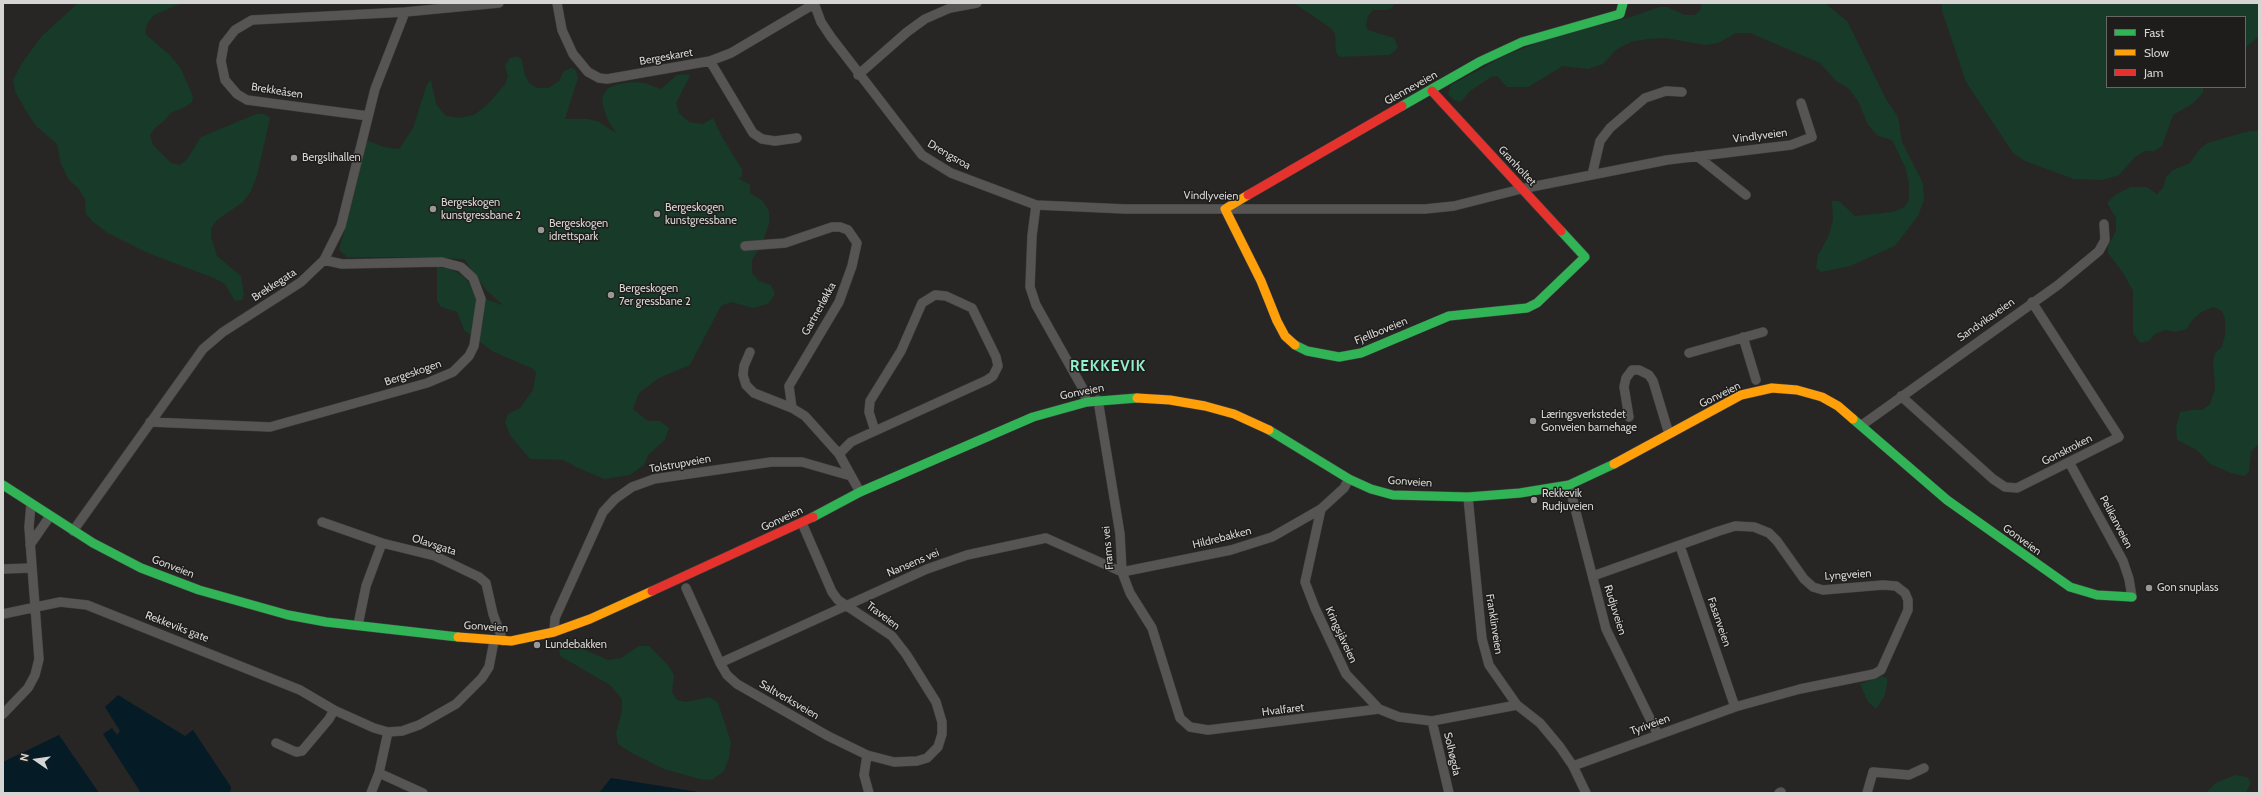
<!DOCTYPE html>
<html>
<head>
<meta charset="utf-8">
<style>
  body { margin:0 }
  #map { position:relative; width:2262px; height:796px; overflow:hidden; background:#272625; font-family:Cabin,sans-serif }
  canvas { display:block }
  .frame { position:absolute; inset:0; border:4px solid #d5d5d3; pointer-events:none }
  .legend { position:absolute; left:2106px; top:16px; width:140px; height:72px; box-sizing:border-box; background:#1e1d1b; border:1px solid #676765; margin:0; padding:5px 7px; list-style:none; font-size:12px; color:#d5d5d3 }
  .legend li { display:flex; align-items:center; gap:8px; height:20px }
  .legend b { width:20px; border:1px solid #676765 }
  .north { position:absolute; left:16px; top:740px; width:40px; height:40px; -webkit-text-stroke:3px #1e1d1b; paint-order:stroke; rotate:283deg; font-size:11px; font-weight:700; line-height:16px; text-align:center; color:#d5d5d3 }
  .north::after { content:''; display:block; margin:auto; width:14px; height:18px; background:#d5d5d3; clip-path:polygon(50% 0,100% 100%,50% 72%,0 100%) }
</style>
</head>
<body>
<div id="map">
<canvas width="2262" height="796"></canvas>
<div class="frame"></div>
<ul class="legend">
<li><b style="height:5px;background:#30b455"></b>Fast</li>
<li><b style="height:5px;background:#ff9f0a"></b>Slow</li>
<li><b style="height:5px;background:#e5322d"></b>Jam</li>
</ul>
<div class="north">N</div>
</div>
<script>
const context = document.querySelector('canvas').getContext('2d');
context.lineJoin = 'round';
function paint(path, color) {
  context.fillStyle = color;
  context.fill(path, 'evenodd');
}
function toPath(rows) {
  const path = new Path2D();
  for (const r of rows) {
    path.moveTo(r[0], r[1]);
    for (let i = 2; i < r.length; i += 2) path.lineTo(r[i], r[i + 1]);
  }
  return path;
}
function trace(path, color, width, dash) {
  context.strokeStyle = color;
  context.lineWidth = width;
  context.lineCap = dash ? 'butt' : 'round';
  context.setLineDash(dash || []);
  context.stroke(path);
}
function drawText(font, color, halo, rows, align = 'center') {
  context.font = font + ' Cabin,sans-serif';
  context.lineWidth = 3;
  context.setLineDash([]);
  context.textBaseline = 'middle';
  context.strokeStyle = halo;
  context.fillStyle = color;
  for (const [text, x, y, turn = 0] of rows) {
    context.save();
    context.translate(x, y);
    context.rotate((+turn || 0) * Math.PI / 180);
    context.textAlign = isNaN(turn) ? turn : align;
    if (halo) context.strokeText(text, 0, 0);
    context.fillText(text, 0, 0);
    context.restore();
  }
}
const green = toPath([
  [78,3,182,3,154,15,147,24,145,34,169,54,180,67,193,96,192,102,185,107,171,113,164,121,155,128,150,135,153,145,171,163,180,165,187,159,201,137,256,114,264,114,270,118,257,176,251,191,243,202,217,220,211,228,211,237,217,256,241,276,244,295,242,300,235,301,225,284,216,279,148,253,106,232,92,221,86,214,85,199,79,189,69,180,61,164,57,144,37,127,29,116,15,91,13,80,22,63,42,36],
  [1294,3,1395,3,1392,8,1387,10,1373,10,1368,16,1366,25,1368,30,1394,38,1398,47,1395,51,1389,55,1339,57,1336,52,1335,34,1332,29],
  [1702,3,1825,3,1847,21,1886,99,1898,117,1902,142,1923,183,1924,200,1918,216,1895,246,1850,266,1821,272,1816,268,1818,255,1829,235,1833,220,1832,201,1839,201,1855,216,1893,212,1904,207,1909,200,1909,183,1905,167,1892,140,1878,136,1868,125,1858,101,1849,89,1836,81,1820,63,1750,33,1736,33,1718,43,1706,45,1665,38,1647,39,1631,42,1617,49,1603,64,1588,69,1563,66,1528,87,1507,87,1497,76,1491,77,1470,91,1461,102,1454,100,1448,94,1451,85,1506,55,1545,40,1634,16,1659,7,1667,7,1685,15,1695,15,1701,9],
  [1942,3,2259,3,2259,36,2245,48,2245,17,2107,17,2107,87,2203,87,2203,93,2192,104,2173,115,2162,146,2154,151,2145,151,2135,157,2119,175,2103,180,2074,179,2025,161,2013,153,1966,82,1942,11],
  [518,56,522,60,525,75,529,83,537,88,549,88,559,81,564,71,571,68,576,70,578,78,565,119,589,119,599,122,617,134,608,121,603,106,602,97,608,88,619,84,632,82,645,83,661,89,677,75,688,74,690,76,676,103,679,113,689,122,703,124,713,118,722,137,742,169,742,177,738,178,750,185,750,193,762,200,769,211,769,224,762,244,752,260,752,273,759,281,771,285,775,294,768,304,753,308,731,302,721,306,690,365,659,378,639,393,633,409,648,421,660,421,669,428,665,440,649,454,644,465,630,475,604,479,576,467,563,460,530,459,510,435,505,422,508,414,520,408,533,390,536,372,533,369,492,351,464,330,457,312,441,307,437,301,437,267,451,269,464,277,477,294,490,301,503,305,486,290,464,259,418,257,347,257,339,250,355,190,366,140,384,147,399,149,413,128,427,84,431,80,436,104,446,116,459,118,474,115,488,104,505,84,508,76,505,66,510,58],
  [2249,131,2259,131,2259,443,2251,452,2249,472,2244,476,2231,473,2210,464,2197,450,2177,440,2176,428,2180,412,2192,410,2202,410,2210,404,2215,389,2213,361,2215,353,2222,347,2225,335,2225,319,2222,311,2214,307,2203,311,2193,319,2187,329,2176,332,2165,330,2155,334,2149,341,2140,343,2133,334,2133,291,2123,273,2108,253,2108,246,2116,231,2116,218,2107,203,2115,195,2130,187,2147,187,2157,194,2163,188,2166,177,2173,170,2190,163,2199,150,2207,143],
  [565,645,576,646,608,660,621,658,639,646,649,646,669,666,674,675,672,692,677,700,685,702,710,697,718,703,731,742,729,758,724,771,712,780,699,779,664,769,630,752,618,744,616,733,622,711,622,699,610,685,560,656,559,649],
  [1882,676,1887,678,1887,684,1885,695,1876,709,1868,702,1860,684],
  [2235,775,2247,777,2251,783,2246,792,2206,793,2216,783]
]);
const water = toPath([
  [118,695,185,736,193,730,231,787,230,793,141,793,103,734,112,728,117,735,120,731,105,707],
  [59,735,99,793,3,793,3,762],
  [611,778,698,792,698,793,599,793]
]);
const street = toPath([
  [557,3,562,30,573,54,588,72,599,78,607,79,710,61,731,53,814,4],
  [814,3,821,22,831,37,922,155,951,173,1036,205],
  [710,61,753,133,762,139,775,141,797,138],
  [858,75,907,32,925,19,950,8,977,3],
  [368,116,247,100,237,94,225,80,221,61,224,44,235,30,252,20,405,12,499,3],
  [1697,156,1746,195],
  [1592,175,1600,141,1610,128,1645,98,1666,91,1682,92],
  [745,246,785,243,832,227,840,227,848,230,857,243,852,266,839,302,789,386,792,408],
  [1743,337,1756,380],
  [750,352,744,366,743,375,746,385,754,393,792,408,805,416,839,454,860,492],
  [1689,353,1763,332],
  [1901,396,1993,479,2005,487,2017,488,2119,437,2032,302],
  [1098,400,1120,534,1122,572,1130,593,1152,628,1180,718,1190,727,1208,730,1379,709],
  [1087,402,1082,387,1036,305,1030,287,1032,236,1036,205,1125,209,1425,209,1454,206,1521,189,1667,160,1791,145,1812,137,1801,103],
  [1629,417,1624,387,1626,378,1632,370,1639,370,1649,375,1653,381,1669,434],
  [150,422,270,427,427,383,453,372,469,356,474,346,481,299,473,278,461,267,442,262,342,264,324,260],
  [1862,425,2058,285,2099,251,2105,240,2104,224],
  [839,454,851,442,875,431,987,380,993,376,998,366,996,357,972,308,946,296,935,295,922,303,901,351,870,401,869,412,875,431],
  [2069,462,2123,561,2129,579,2132,597],
  [1349,479,1344,488,1321,509,1305,582,1315,608,1346,674,1379,709,1399,717,1432,721,1517,705],
  [1569,485,1606,629,1658,735],
  [1468,497,1482,639,1489,665,1517,705,1540,723,1560,747,1573,766,1586,793],
  [322,522,382,543,435,556,479,577,486,583,493,614,503,641],
  [73,531,203,349,223,332,301,282,324,260,341,226,375,89,405,12],
  [30,545,50,516],
  [1680,546,1735,707],
  [3,569,32,568],
  [686,588,720,663,727,675,737,684,828,736,867,755,894,762,917,761,927,758,938,747,942,734,942,722,936,702,906,654,892,636,838,600,832,592,802,523],
  [3,614,60,602,87,605,300,690,334,710,374,728,388,732,402,731,419,725,456,704,482,678,489,667,494,641],
  [358,625,366,586,382,543],
  [554,632,555,618,603,512,615,499,632,487,654,479,771,462,802,462,851,476],
  [720,663,927,569,967,555,1046,538,1122,572,1231,550,1272,537,1321,509],
  [3,714,28,688,35,675,39,659,29,527,31,504],
  [1432,721,1449,793],
  [276,743,296,752,302,751,329,719,334,710],
  [867,755,864,775,869,793],
  [1573,766,1735,707,1800,689,1874,674,1881,670,1908,610,1908,600,1905,593,1896,586,1883,585,1823,590,1813,587,1804,579,1777,541,1769,533,1754,527,1735,526,1719,531,1593,576],
  [379,773,423,793],
  [371,793,379,773,388,732],
  [1779,793,1781,792],
  [1867,793,1873,772,1909,775,1924,768]
]);
const fast = toPath([
  [1402,106,1481,61,1522,42,1620,14,1623,3],
  [1295,345,1307,351,1339,357,1361,353,1449,316,1527,308,1537,303,1585,257,1561,231],
  [1853,419,1947,500,2070,587,2097,595,2132,597],
  [1269,430,1349,479,1371,489,1393,495,1468,497,1520,493,1569,485,1614,464],
  [3,485,93,543,141,568,199,590,288,615,326,622,458,637],
  [813,517,860,492,1033,417,1087,402,1137,398]
]);
const slow = toPath([
  [1248,195,1225,209,1261,281,1277,321,1285,336,1295,345],
  [1137,398,1170,400,1205,406,1234,414,1269,430],
  [1614,464,1741,395,1772,388,1797,390,1822,397,1838,406,1853,419],
  [458,637,511,641,554,632,590,619,652,591]
]);
const jam = toPath([
  [1432,91,1561,231],
  [1248,195,1402,106],
  [652,591,813,517]
]);
const markers = [
  [294,158,4,"#989896"],
  [433,209,4,"#989896"],
  [657,214,4,"#989896"],
  [541,230,4,"#989896"],
  [611,295,4,"#989896"],
  [1533,421,4,"#989896"],
  [1534,500,4,"#989896"],
  [2149,588,4,"#989896"],
  [537,645,4,"#989896"]
];
const streetNames = [
  ["Bergeskaret",666,57,-10],
  ["Glenneveien",1411,88,-29],
  ["Brekkeåsen",277,91,9],
  ["Vindlyveien",1760,136,-7],
  ["Drengsroa",949,155,30],
  ["Granholtet",1517,166,47],
  ["Vindlyveien",1211,196,1],
  ["Brekkegata",274,285,-33],
  ["Gartnerløkka",819,309,-61],
  ["Sandvikaveien",1986,320,-35],
  ["Fjellboveien",1381,331,-22],
  ["Bergeskogen",413,373,-19],
  ["Gonveien",1082,392,-11],
  ["Gonveien",1720,395,-26],
  ["Gonskroken",2067,450,-27],
  ["Tolstrupveien",680,464,-10],
  ["Gonveien",1410,482,4],
  ["Gonveien",782,519,-25],
  ["Pelikanveien",2116,522,62],
  ["Hildrebakken",1222,538,-14],
  ["Gonveien",2022,540,36],
  ["Olavsgata",434,545,18],
  ["Frams vei",1108,548,-95],
  ["Nansens vei",913,563,-23],
  ["Gonveien",173,567,21],
  ["Lyngveien",1848,575,-4],
  ["Rudjuveien",1615,610,73],
  ["Traveien",883,616,37],
  ["Fasanveien",1719,622,71],
  ["Franklinveien",1494,624,81],
  ["Rekkeviks gate",177,627,21],
  ["Gonveien",486,627,4],
  ["Kringsjåveien",1341,635,65],
  ["Saltverksveien",789,700,30],
  ["Hvalfaret",1283,710,-7],
  ["Tyriveien",1650,725,-20],
  ["Solhøgda",1452,754,77]
];
const poiNames = [
  ["Bergslihallen",302,158],
  ["Bergeskogen",441,203],
  ["kunstgressbane 2",441,216],
  ["Bergeskogen",665,208],
  ["kunstgressbane",665,221],
  ["Bergeskogen",549,224],
  ["idrettspark",549,237],
  ["Bergeskogen",619,289],
  ["7er gressbane 2",619,302],
  ["Læringsverkstedet",1541,415],
  ["Gonveien barnehage",1541,428],
  ["Rekkevik",1542,494],
  ["Rudjuveien",1542,507],
  ["Gon snuplass",2157,588],
  ["Lundebakken",545,645]
];
const districtNames = [
  ["REKKEVIK",1108,367]
];
paint(green, '#173a29');
paint(water, '#051b25');
trace(street, '#434241', 10);
trace(fast, '#434241', 10);
trace(slow, '#434241', 10);
trace(jam, '#434241', 10);
trace(street, '#565554', 9);
trace(fast, '#30b455', 9);
trace(slow, '#ff9f0a', 9);
trace(jam, '#e5322d', 9);
for (const [x, y, r, color] of markers) {
  const dot = new Path2D();
  dot.arc(x, y, r, 0, 2 * Math.PI);
  context.fillStyle = color;
  context.fill(dot);
  trace(dot, '#1e1d1b', 1.5);
}
drawText('11px', '#d5d5d3', '#1e1d1b', streetNames);
drawText('11px', '#d5d5d3', '#1e1d1b', poiNames, 'left');
context.letterSpacing = '1px';
drawText('bold 15px', '#92efd0', '#1e1d1b', districtNames);
context.letterSpacing = '0px';
</script>
</body>
</html>
